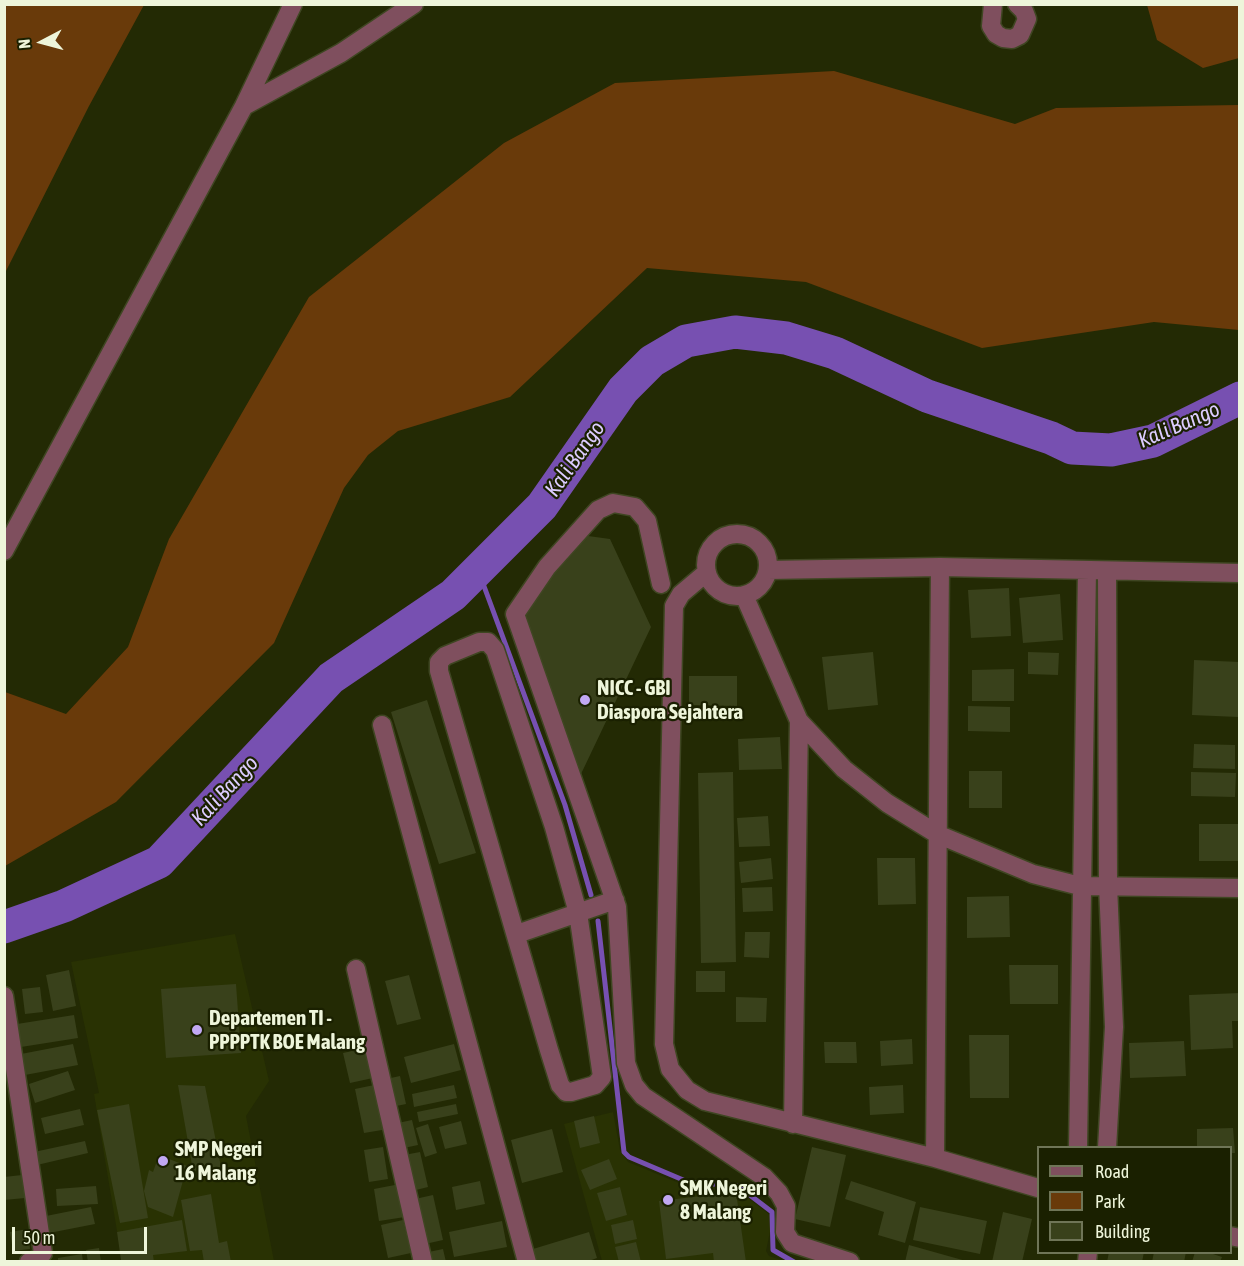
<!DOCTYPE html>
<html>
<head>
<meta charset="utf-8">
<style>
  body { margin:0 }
  #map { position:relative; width:1244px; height:1266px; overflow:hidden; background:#232a04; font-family:"Asap Condensed",sans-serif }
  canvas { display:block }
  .frame { position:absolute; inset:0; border:6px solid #eef5da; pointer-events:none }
  .legend { position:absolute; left:1037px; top:1146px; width:195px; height:108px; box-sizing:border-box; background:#1a2000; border:2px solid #6f7557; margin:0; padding:8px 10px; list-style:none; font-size:18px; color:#eef5da }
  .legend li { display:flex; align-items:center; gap:12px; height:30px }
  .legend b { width:30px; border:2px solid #6f7557 }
  .north { position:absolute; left:12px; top:12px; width:60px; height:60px; -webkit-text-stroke:4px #1a2000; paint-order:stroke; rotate:264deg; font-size:16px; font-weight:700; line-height:24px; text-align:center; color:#eef5da }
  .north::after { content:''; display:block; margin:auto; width:21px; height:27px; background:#eef5da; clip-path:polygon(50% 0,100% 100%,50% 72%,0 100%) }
  .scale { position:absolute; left:12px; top:1227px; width:135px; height:27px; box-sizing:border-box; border:3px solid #eef5da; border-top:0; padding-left:8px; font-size:18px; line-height:21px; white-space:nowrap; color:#eef5da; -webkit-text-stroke:4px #1a2000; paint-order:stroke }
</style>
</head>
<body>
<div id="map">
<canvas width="1244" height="1266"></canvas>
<div class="frame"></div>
<ul class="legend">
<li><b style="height:8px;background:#7f4f5e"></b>Road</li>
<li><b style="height:16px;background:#693a0a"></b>Park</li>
<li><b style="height:16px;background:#39411b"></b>Building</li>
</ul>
<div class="north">N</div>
<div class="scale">50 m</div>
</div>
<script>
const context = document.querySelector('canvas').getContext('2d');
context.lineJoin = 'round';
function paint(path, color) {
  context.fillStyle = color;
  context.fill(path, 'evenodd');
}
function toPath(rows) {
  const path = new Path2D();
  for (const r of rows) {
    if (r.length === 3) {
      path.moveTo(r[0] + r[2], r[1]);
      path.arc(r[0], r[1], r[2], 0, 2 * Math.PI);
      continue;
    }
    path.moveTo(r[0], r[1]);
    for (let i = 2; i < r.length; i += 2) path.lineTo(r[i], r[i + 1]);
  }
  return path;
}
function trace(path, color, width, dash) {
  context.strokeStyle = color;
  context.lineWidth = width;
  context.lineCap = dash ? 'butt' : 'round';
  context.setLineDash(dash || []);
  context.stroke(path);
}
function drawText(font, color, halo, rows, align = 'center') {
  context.font = font + ' "Asap Condensed",sans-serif';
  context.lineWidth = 4.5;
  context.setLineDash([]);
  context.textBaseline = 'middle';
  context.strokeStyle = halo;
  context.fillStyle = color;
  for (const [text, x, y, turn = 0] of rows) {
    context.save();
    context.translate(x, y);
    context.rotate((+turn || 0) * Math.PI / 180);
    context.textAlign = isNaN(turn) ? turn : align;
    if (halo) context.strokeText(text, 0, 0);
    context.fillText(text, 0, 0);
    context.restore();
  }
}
const built = toPath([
  [235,934,269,1081,246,1116,274,1261,122,1261,94,1094,99,1093,71,962],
  [613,1112,620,1150,628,1162,684,1185,732,1186,770,1215,771,1227,766,1251,769,1256,784,1261,602,1261,564,1124]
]);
const green = toPath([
  [5,4,144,5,89,106,5,273],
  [1147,5,1239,5,1239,58,1203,68,1157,40],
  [834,71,1015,124,1056,108,1239,105,1239,330,1154,322,982,348,806,282,647,268,510,397,398,431,368,455,344,488,274,643,116,802,5,866,5,692,66,714,128,647,169,539,309,297,504,143,615,83]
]);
const stream = toPath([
  [478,570,565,805,591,895],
  [598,921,624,1152,629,1157,688,1182,738,1186,772,1212,773,1250,794,1262]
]);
const river = toPath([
  [4,927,64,906,159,862,331,678,453,595,542,506,623,390,652,361,686,341,735,332,786,338,835,353,927,396,1051,438,1072,448,1111,450,1153,441,1240,398]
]);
const building = toPath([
  [581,535,610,539,651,627,581,774,521,611],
  [1009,588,1011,636,971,638,968,590],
  [1060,594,1063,640,1023,643,1019,598],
  [873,652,878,705,828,710,822,657],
  [1028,652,1059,653,1058,675,1028,674],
  [1194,660,1240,662,1238,717,1192,715],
  [1014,669,1014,701,972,701,972,670],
  [689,676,737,676,737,706,689,705],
  [427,700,476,853,439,864,391,712],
  [968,706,1010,707,1010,732,968,731],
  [780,737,782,769,739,770,738,739],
  [1194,744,1235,745,1235,769,1193,768],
  [969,771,1002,771,1002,808,969,808],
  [733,772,736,962,701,963,698,773],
  [1191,772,1236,773,1235,797,1191,796],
  [768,816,770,846,739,847,737,818],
  [1199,824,1240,824,1240,861,1199,861],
  [771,858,773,879,741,883,739,862],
  [877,858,915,858,916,904,878,905],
  [772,887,773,911,743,912,742,888],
  [1009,896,1010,937,967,938,967,897],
  [745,932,770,932,769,958,744,957],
  [1009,965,1058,965,1058,1004,1010,1004],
  [69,970,76,1006,53,1011,46,975],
  [696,971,725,971,725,992,696,992],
  [409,975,421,1019,397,1025,385,981],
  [236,984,241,1053,166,1058,161,989],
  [40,987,43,1012,25,1014,22,989],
  [1240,993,1240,1021,1232,1021,1233,1048,1191,1050,1189,995],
  [736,997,767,998,766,1022,736,1022],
  [74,1015,78,1038,21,1047,17,1024],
  [969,1035,1009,1035,1009,1098,970,1098],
  [912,1039,913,1064,881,1066,880,1041],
  [1184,1041,1186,1076,1130,1078,1129,1043],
  [824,1042,856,1042,857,1063,825,1063],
  [73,1044,78,1065,25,1075,21,1054],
  [454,1044,461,1070,411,1083,404,1057],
  [366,1048,373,1078,350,1083,343,1053],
  [68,1071,75,1090,35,1103,29,1084],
  [400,1076,406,1104,392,1107,386,1079],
  [379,1084,388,1129,364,1133,355,1089],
  [178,1085,205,1086,221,1167,193,1171],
  [454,1085,457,1098,414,1107,412,1094],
  [903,1085,904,1113,870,1115,869,1087],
  [129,1104,148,1218,120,1223,97,1110],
  [456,1104,458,1114,419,1122,417,1112],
  [80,1109,84,1125,45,1134,41,1118],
  [594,1116,600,1143,580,1148,574,1121],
  [412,1120,418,1145,399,1149,393,1124],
  [461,1121,467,1144,445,1149,439,1127],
  [428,1124,437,1153,425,1157,416,1128],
  [1233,1128,1235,1153,1230,1153,1230,1148,1197,1148,1197,1129],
  [552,1129,563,1172,522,1183,511,1140],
  [85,1141,88,1153,37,1165,34,1152],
  [383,1147,388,1179,369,1182,364,1150],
  [812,1147,846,1155,830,1227,795,1219],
  [420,1152,428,1187,412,1191,404,1155],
  [159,1155,187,1166,173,1217,148,1207,144,1191,149,1170,153,1172],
  [609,1159,617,1179,590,1190,581,1170],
  [22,1175,25,1198,4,1200,4,1177],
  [480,1181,485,1204,456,1210,452,1187],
  [851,1181,916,1202,905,1243,878,1235,884,1212,845,1199],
  [400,1184,405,1217,379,1221,374,1189],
  [96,1186,98,1204,57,1206,56,1189],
  [620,1187,627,1215,606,1221,597,1193],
  [736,1192,746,1262,714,1262,713,1253,666,1259,659,1201],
  [211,1194,219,1243,227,1241,231,1262,204,1262,202,1250,190,1251,181,1200],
  [433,1195,443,1240,425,1244,415,1199],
  [91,1207,95,1224,49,1233,46,1216],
  [920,1207,987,1221,980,1254,913,1240],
  [1003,1212,1032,1219,1022,1262,992,1262],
  [182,1220,187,1251,153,1255,154,1262,121,1260,117,1232],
  [403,1220,411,1253,388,1258,381,1225],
  [633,1220,637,1239,615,1244,611,1225],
  [502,1221,507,1247,454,1257,449,1232],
  [28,1229,30,1249,13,1251,10,1232],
  [589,1232,597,1258,586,1262,537,1262,533,1249],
  [636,1242,641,1262,619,1262,615,1247],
  [909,1245,966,1261,966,1262,905,1262],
  [99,1248,101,1262,88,1262,86,1250],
  [443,1249,446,1262,426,1262,424,1253],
  [1109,1252,1144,1252,1142,1262,1107,1262],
  [1154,1252,1186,1252,1184,1262,1152,1262],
  [1195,1252,1207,1252,1222,1257,1220,1262,1192,1262],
  [82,1254,83,1262,58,1262,58,1258]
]);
const minor = toPath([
  [993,4,991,26,996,34,1003,38,1012,39,1020,35,1027,19,1024,11,1017,4],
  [244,106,341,53,414,4],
  [737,565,31],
  [4,551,244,106,293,4],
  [768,570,940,567,1240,573],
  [1107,571,1108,885,1114,1027,1107,1148],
  [707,572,681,594,674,606,664,1044,670,1069,687,1090,705,1101,935,1158,1038,1188],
  [661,584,647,521,635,507,613,503,598,510,547,567,515,614,617,907,626,1063,634,1085,643,1096,764,1177,779,1193,786,1206,785,1232,792,1243,850,1262],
  [744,595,799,721,844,769,887,803,937,834,1033,874,1080,886,1240,888],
  [479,642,488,642,495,650,554,827,578,913,602,1077,595,1085,571,1092,566,1092,560,1085,549,1050,439,671,439,662,445,656,479,642],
  [382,725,527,1262],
  [517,934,615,900],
  [356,969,423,1262],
  [4,996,43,1253,37,1260,29,1262],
  [793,1124,799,721],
  [1078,1148,1087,571],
  [935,1158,940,567],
  [1230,1236,1240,1238],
  [1087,1262,1088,1252]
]);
const markers = [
  [585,700,6,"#c1a8f3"],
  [197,1030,6,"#c1a8f3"],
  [163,1161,6,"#c1a8f3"],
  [668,1200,6,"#c1a8f3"]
];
const poiNames = [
  ["NICC - GBI",597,688],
  ["Diaspora Sejahtera",597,712],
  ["Departemen TI -",209,1018],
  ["PPPPTK BOE Malang",209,1042],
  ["SMP Negeri",175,1149],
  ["16 Malang",175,1173],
  ["SMK Negeri",680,1188],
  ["8 Malang",680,1212]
];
const waterNames = [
  ["Kali Bango",1179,425,-23],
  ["Kali Bango",575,459,-55],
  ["Kali Bango",225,791,-47]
];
paint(built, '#293203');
paint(green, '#693a0a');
trace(stream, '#7750b1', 5);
trace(river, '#7750b1', 33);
paint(building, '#39411b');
trace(minor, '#3f4622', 21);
trace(minor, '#7f4f5e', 18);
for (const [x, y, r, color] of markers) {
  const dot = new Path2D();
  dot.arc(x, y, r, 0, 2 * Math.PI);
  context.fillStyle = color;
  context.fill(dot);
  trace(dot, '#1a2000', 2);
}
drawText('bold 21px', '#eef5da', '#1a2000', poiNames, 'left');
drawText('italic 22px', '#dcccff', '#1a2000', waterNames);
</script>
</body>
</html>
